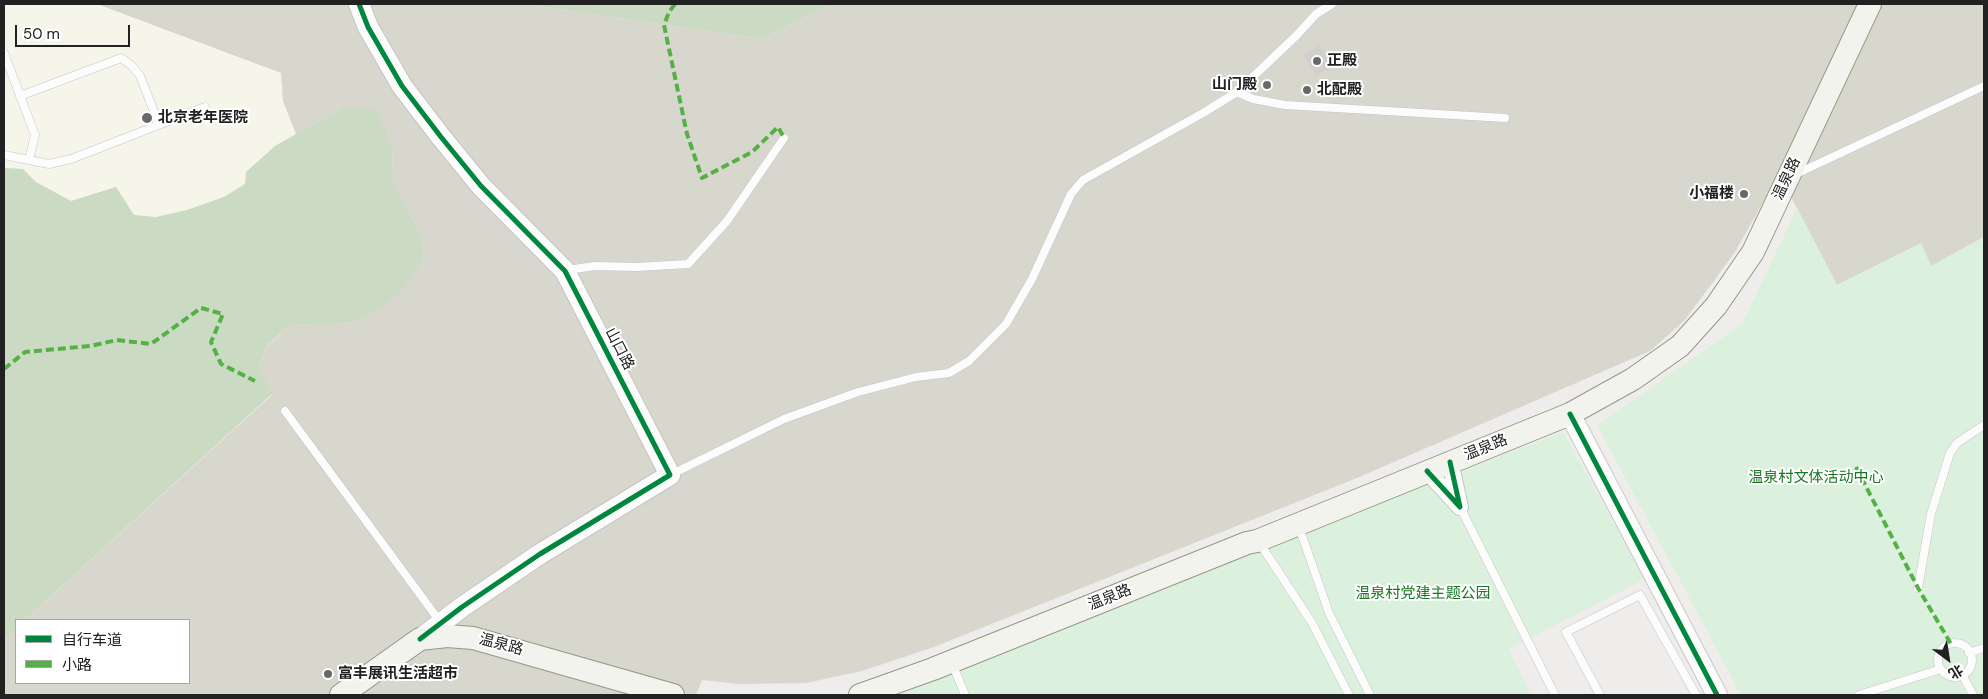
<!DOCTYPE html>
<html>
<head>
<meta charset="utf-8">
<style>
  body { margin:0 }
  #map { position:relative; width:1988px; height:699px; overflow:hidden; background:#efedeb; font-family:"DM Sans","Noto Sans SC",sans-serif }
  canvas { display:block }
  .frame { position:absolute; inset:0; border:5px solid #212121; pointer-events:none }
  .legend { position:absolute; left:15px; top:619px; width:175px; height:65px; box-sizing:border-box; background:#fff; border:1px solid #a6a6a6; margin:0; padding:6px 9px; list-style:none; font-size:15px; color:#212121 }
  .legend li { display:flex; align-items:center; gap:10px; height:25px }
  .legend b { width:25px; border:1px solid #a6a6a6 }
  .north { position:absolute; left:1923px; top:634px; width:50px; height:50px; -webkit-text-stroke:4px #fff; paint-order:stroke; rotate:149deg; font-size:14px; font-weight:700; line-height:20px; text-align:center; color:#212121 }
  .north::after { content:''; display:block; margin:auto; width:18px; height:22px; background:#212121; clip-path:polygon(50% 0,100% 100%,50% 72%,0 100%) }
  .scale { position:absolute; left:15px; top:25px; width:115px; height:22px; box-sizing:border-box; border:2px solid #212121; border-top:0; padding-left:6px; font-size:15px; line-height:18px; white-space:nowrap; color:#212121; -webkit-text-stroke:4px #fff; paint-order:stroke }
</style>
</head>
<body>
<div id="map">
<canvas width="1988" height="699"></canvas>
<div class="frame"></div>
<ul class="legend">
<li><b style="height:6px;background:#00873e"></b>自行车道</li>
<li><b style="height:6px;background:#55b145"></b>小路</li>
</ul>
<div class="north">北</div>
<div class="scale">50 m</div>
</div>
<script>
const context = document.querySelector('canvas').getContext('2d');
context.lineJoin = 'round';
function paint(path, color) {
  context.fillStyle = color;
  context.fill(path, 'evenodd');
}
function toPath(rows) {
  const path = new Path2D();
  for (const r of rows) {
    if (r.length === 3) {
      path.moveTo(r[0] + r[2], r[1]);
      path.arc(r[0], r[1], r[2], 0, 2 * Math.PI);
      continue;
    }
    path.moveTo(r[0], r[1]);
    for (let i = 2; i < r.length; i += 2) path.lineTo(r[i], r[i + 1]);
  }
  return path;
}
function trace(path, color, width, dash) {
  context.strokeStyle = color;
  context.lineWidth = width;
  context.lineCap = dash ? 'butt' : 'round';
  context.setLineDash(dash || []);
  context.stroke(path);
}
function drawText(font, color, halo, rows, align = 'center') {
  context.font = font + ' "DM Sans","Noto Sans SC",sans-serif';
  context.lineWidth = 4;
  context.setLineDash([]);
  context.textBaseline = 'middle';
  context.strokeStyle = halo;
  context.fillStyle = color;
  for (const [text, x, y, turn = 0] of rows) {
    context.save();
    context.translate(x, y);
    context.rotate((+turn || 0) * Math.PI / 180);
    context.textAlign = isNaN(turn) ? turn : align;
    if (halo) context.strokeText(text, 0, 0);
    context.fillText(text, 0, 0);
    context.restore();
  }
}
const education = toPath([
  [4,4,97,4,281,73,283,101,296,134,275,146,245,184,224,197,187,210,156,217,134,215,116,187,71,201,35,182,23,169,4,168]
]);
const construction = toPath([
  [97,4,523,4,763,39,832,4,1984,4,1984,237,1931,266,1921,244,1837,285,1779,174,1735,252,1708,289,1684,321,1650,351,1357,478,934,647,862,671,806,683,740,684,702,680,696,695,4,695,4,640,16,628,16,683,189,683,189,620,25,620,273,394,259,367,268,345,292,324,322,325,355,322,421,234,393,183,392,147,342,108,296,134,283,101,281,73]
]);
const forest = toPath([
  [523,4,832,4,763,39],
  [342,108,376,109,392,147,393,183,421,234,423,259,405,286,383,307,355,322,322,325,292,324,268,344,259,367,273,393,25,620,16,620,16,628,4,640,4,168,23,169,36,182,71,201,116,187,134,215,156,217,187,210,224,197,245,184,246,172,275,146]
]);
const park = toPath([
  [1797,208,1837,285,1921,243,1931,266,1984,237,1984,695,1741,695,1597,425,1742,324],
  [1563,432,1645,579,1509,649,1531,695,879,695]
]);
const building = toPath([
  [1319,46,1331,66,1316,75,1304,55,1319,46]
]);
const service = toPath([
  [4,53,35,135,29,160],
  [1237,92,1253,99,1285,105,1505,118],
  [20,96,121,58,131,65,140,76,159,124],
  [4,155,49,164,71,159,205,107],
  [1796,174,1984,86],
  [567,270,595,266,636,267,688,264,727,221,784,138],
  [285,411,441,623],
  [670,475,784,419,858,392,916,377,949,373,969,361,1006,324,1032,279,1071,194,1083,180,1203,113,1237,92,1297,35,1316,14,1332,4],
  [1460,507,1555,695],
  [1299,527,1329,613,1370,695],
  [1259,542,1312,623,1349,695],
  [1918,588,1931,514,1950,453,1957,443,1984,425],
  [1955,660,17],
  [1969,653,1984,648],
  [952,663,965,695],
  [1963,676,1973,695],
  [1600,695,1566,632,1640,595,1696,695],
  [1859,695,1941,669]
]);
const minor = toPath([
  [1427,471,1460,507,1450,462]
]);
const tertiary = toPath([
  [359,4,368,27,402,86,441,137,481,186,565,271,670,475,540,554,462,607,420,639],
  [1570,414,1717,695]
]);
const secondary = toPath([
  [341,695,420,639,447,636,473,638,673,695],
  [860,695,933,669,1247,543,1257,541,1570,414,1633,379,1680,346,1716,306,1753,252,1870,4]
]);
const quiet = toPath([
  [675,4,669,12,664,25,687,134,702,178,752,152,778,127,784,138],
  [4,369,25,352,90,346,117,340,151,344,201,308,223,314,211,342,221,364,255,381],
  [1856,467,1918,588,1951,644]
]);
const cycleway = toPath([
  [359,4,368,27,402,86,441,137,481,186,565,271,670,475,540,554,462,607,420,639],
  [1570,414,1717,695],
  [1427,471,1460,507,1450,462]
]);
const markers = [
  [1317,61,5,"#696868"],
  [1267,85,5,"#696868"],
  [1307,90,5,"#696868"],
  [147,118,6,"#696868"],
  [1744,194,5,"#696868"],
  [328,674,5,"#696868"]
];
const poiNames = [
  ["正殿",1327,61],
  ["山门殿",1257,85,"right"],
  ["北配殿",1317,90],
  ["北京老年医院",158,118],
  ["小福楼",1734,194,"right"],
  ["富丰展讯生活超市",338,674]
];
const streetNames = [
  ["温泉路",1787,179,-65],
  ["山口路",619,349,63],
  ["温泉路",1486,448,-22],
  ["温泉路",1110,598,-22],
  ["温泉路",501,645,15]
];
const parkNames = [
  ["温泉村文体活动中心",1816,478],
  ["温泉村党建主题公园",1423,594]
];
paint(education, '#f6f5e9');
paint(construction, '#d7d7cd');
paint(forest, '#cbdac3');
paint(park, '#dcf1dd');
paint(building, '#d2d0ce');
trace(building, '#d2cfcd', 1);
trace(service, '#c6c5c4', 9);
trace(minor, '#c6c5c4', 18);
trace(tertiary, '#c6c5c4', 22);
trace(secondary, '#959784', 24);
trace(service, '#fdfcfc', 8);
trace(minor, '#fdfcfc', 16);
trace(tertiary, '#fdfcfc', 20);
trace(secondary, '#f3f3ed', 22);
trace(quiet, '#55b145', 4, [8, 4]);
trace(cycleway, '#00873e', 5);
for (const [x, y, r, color] of markers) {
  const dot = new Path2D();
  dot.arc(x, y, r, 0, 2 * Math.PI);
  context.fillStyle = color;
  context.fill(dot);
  trace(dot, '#fff', 2);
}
drawText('bold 15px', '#212121', '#fff', poiNames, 'left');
drawText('15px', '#212121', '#fff', streetNames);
drawText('15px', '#187724', '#fff', parkNames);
</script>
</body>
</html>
